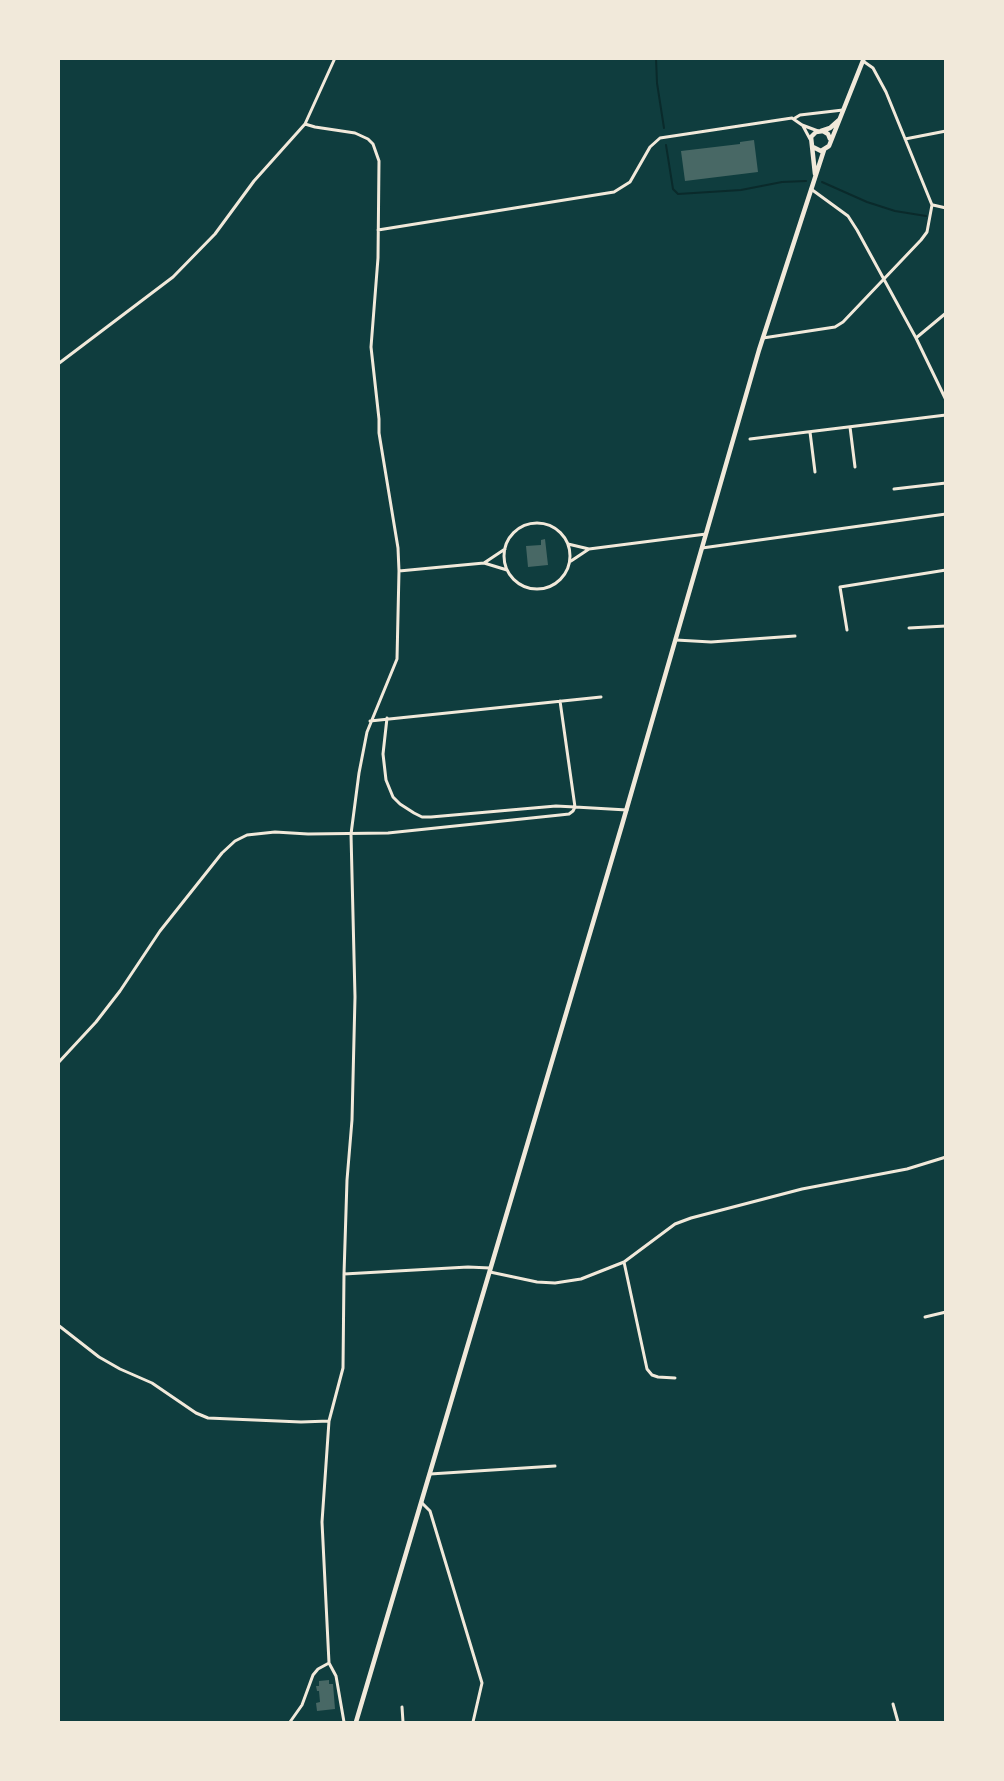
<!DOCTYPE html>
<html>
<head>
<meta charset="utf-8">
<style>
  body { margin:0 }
  #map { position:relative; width:1004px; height:1781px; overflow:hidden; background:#0f3d3e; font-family:"Space Grotesk",sans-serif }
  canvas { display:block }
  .frame { position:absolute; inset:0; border:60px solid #f1e9da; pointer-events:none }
</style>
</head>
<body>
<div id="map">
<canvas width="1004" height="1781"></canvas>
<div class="frame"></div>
</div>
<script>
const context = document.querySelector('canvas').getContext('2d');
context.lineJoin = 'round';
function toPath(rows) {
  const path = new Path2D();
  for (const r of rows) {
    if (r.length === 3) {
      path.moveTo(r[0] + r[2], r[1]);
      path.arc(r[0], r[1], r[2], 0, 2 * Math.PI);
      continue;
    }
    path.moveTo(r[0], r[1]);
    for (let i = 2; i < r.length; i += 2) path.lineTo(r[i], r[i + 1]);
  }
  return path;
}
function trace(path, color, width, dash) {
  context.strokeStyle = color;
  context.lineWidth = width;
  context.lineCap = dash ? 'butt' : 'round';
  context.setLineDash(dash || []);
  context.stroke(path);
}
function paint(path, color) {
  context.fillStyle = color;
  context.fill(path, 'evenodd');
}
const stream = toPath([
  [656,58,657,83,664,128],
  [666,145,673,189,678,194,741,190,782,182,806,181],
  [822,182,867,202,895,211,926,216]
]);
const building = toPath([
  [754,140,758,172,685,181,681,151,740,144,740,142],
  [545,539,548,565,528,567,526,546,541,545,541,540],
  [329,1680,329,1684,333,1684,335,1709,317,1711,316,1703,320,1702,319,1691,317,1691,316,1686,319,1686,319,1681]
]);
const minor = toPath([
  [795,118,800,115,843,110],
  [305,124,315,127,355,133,368,139,373,144,379,161,378,258,371,347,379,419,379,433,398,548,399,571,397,659,367,732,359,773,351,834,355,997,352,1120,347,1180,344,1274],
  [803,126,810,139],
  [905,139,946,131],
  [811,189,848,216,857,230,916,338,946,400],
  [933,205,946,208],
  [378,230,614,192,630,182,650,147,660,138,792,118,802,125,818,131],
  [763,338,835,327,843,322,921,240,927,232,932,205,886,92,873,68,863,61],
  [916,338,946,313],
  [58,364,173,277,215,234,254,181,305,124,335,58],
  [850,427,855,467],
  [810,432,815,472],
  [750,439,946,415],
  [894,489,946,483],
  [537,556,33],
  [568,544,589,549,706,534],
  [702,548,946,514],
  [571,561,589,549],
  [484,563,505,549],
  [399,571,484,563,507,570],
  [909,628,946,626],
  [847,630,840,587,946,570],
  [676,640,711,642,795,636],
  [387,718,383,754,386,780,393,797,400,804,414,813,422,817,431,817,556,806,575,807,560,701],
  [370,721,601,697],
  [58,1063,96,1022,120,991,160,931,222,853,235,841,247,835,275,832,308,834,388,833,560,815,569,814,573,811,575,807,627,810],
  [624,1262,647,1369,652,1375,658,1377,675,1378],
  [490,1272,537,1282,555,1283,581,1279,624,1262,675,1224,691,1218,802,1189,907,1169,946,1157],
  [925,1317,946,1312],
  [58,1325,99,1357,120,1369,152,1383,196,1413,208,1418,301,1422,329,1421],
  [430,1474,555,1466],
  [421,1502,430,1511,482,1683,473,1722],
  [893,1704,898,1722],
  [402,1707,403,1722],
  [290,1722,302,1705,313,1675,318,1669,329,1663],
  [344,1722,336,1676,329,1663,322,1522,329,1421,343,1368,344,1274,468,1267,490,1268]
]);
const primary = toPath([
  [821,131,830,128,839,120],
  [813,147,821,151,829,146,864,58],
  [815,174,811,137,816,132,823,131,828,134,830,139],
  [356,1722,622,825,759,350,824,150]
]);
trace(stream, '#0a2a2b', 2);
paint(building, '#486865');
trace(minor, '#f1e9da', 3);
trace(primary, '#f1e9da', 4.5);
</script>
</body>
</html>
